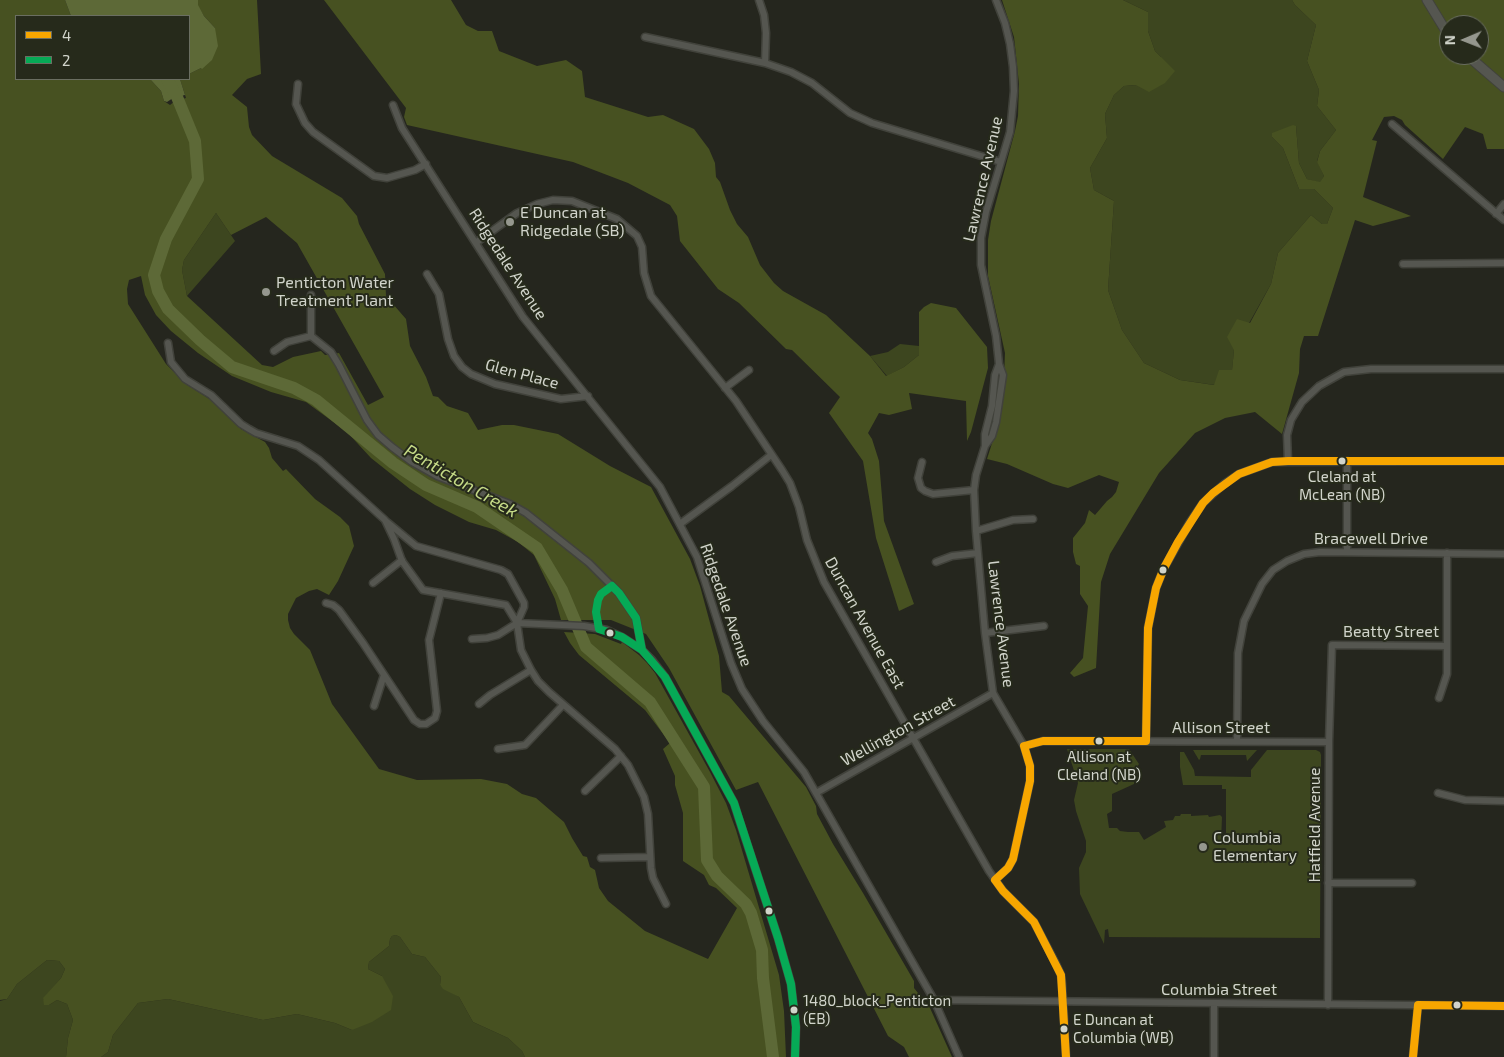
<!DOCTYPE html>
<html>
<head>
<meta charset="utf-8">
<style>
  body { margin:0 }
  #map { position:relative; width:1504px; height:1057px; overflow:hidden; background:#25261e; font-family:"Exo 2",sans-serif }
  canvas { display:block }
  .legend { position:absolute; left:15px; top:15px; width:175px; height:65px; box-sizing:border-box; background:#262a1b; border:1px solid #6a6e61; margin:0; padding:6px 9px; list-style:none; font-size:15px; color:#d1d4cb }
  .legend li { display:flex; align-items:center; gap:10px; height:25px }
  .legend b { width:25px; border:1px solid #6a6e61 }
  .north { position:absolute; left:1439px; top:15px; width:50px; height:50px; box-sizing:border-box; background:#262a1b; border:1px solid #6a6e61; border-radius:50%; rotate:269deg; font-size:14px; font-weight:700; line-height:20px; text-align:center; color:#d1d4cb }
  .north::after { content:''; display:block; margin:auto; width:18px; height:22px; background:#95978e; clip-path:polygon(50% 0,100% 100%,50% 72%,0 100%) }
</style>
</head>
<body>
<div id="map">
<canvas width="1504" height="1057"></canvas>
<ul class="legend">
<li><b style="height:6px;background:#f7a600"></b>4</li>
<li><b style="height:6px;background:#06aa56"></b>2</li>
</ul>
<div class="north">N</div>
</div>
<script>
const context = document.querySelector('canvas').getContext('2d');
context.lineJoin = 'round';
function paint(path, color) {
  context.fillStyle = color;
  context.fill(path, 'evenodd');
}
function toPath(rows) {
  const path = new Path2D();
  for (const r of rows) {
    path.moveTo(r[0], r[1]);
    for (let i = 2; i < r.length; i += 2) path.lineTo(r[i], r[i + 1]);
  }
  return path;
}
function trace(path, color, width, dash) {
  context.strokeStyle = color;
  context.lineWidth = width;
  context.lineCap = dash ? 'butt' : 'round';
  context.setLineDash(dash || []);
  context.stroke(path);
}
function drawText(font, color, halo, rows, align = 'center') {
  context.font = font + ' "Exo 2",sans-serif';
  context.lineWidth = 4;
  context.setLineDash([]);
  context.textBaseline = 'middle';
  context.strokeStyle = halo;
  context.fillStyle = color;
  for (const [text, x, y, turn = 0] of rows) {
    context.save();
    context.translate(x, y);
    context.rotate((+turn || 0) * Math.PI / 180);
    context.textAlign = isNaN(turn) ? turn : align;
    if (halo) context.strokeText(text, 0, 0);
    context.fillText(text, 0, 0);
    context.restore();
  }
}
const green = toPath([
  [1123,0,1292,0,1295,5,1316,25,1307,61,1319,90,1317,106,1336,130,1320,151,1317,161,1324,176,1320,183,1307,179,1299,163,1296,126,1272,137,1283,148,1299,189,1314,189,1333,208,1327,224,1322,224,1311,215,1278,253,1271,284,1234,350,1232,371,1215,385,1180,380,1144,363,1122,330,1108,290,1114,201,1094,190,1090,168,1107,138,1105,114,1114,95,1124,86,1136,85,1161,57,1155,51,1148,31,1148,12],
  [216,213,235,241,187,296,182,270,184,260],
  [900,344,919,346,919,355,904,367,887,376,870,356,888,352],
  [1067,749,1129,749,1139,764,1134,771,1134,784,1112,794,1112,811,1107,814,1109,828,1117,828,1120,831,1128,832,1139,832,1144,840,1166,827,1164,821,1173,820,1175,816,1180,816,1181,814,1191,814,1191,816,1208,815,1209,817,1220,815,1222,817,1221,842,1222,842,1226,841,1226,789,1222,789,1222,785,1183,785,1180,767,1180,752,1184,752,1194,770,1195,776,1251,777,1251,770,1267,750,1316,750,1320,752,1321,755,1320,938,1109,937,1108,929,1105,930,1104,944,1080,894,1079,868,1086,852,1086,841,1076,811,1074,800,1078,783],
  [1193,750,1257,750,1247,761,1246,755,1201,755,1200,759,1199,760],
  [396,935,400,937,412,954,425,957,441,977,440,985,459,997,473,1022,508,1038,522,1051,525,1057,101,1057,108,1052,113,1035,138,1003,168,999,263,1020,297,1014,335,1023,352,1030,382,976,368,969,369,962,389,946,390,939,392,936],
  [47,960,59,961,65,969,61,978,43,999,49,1005,57,1000,67,1004,73,1020,68,1038,66,1057,0,1057,0,1001,7,999,17,984]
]);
const forest = toPath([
  [0,0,65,0,71,16,16,16,16,79,150,79,161,91,164,101,170,105,175,101,186,98,180,79,189,79,189,74,201,68,215,28,204,16,197,5,198,0,257,0,261,74,247,79,232,95,247,107,249,127,252,135,272,156,342,198,357,216,359,224,385,274,386,296,406,319,410,346,426,377,433,396,438,397,447,406,468,413,478,430,502,425,514,425,558,434,610,466,651,487,690,559,700,586,719,656,722,692,729,696,806,787,816,806,817,814,833,844,863,893,914,981,914,988,930,1008,952,1057,909,1057,904,1047,888,1036,758,782,736,790,669,668,646,634,611,620,561,620,555,599,534,555,518,542,496,530,469,522,435,505,410,489,371,458,347,432,306,402,271,392,232,376,198,353,171,331,156,315,145,295,141,276,129,280,127,289,128,304,166,364,186,384,214,402,241,429,265,442,269,448,272,458,283,471,286,469,315,499,340,517,349,526,354,546,338,581,329,595,317,589,309,591,296,598,288,614,288,620,290,628,294,634,310,650,332,704,379,769,417,780,481,779,507,784,522,794,536,798,564,822,572,838,583,856,587,857,590,867,595,870,599,888,608,901,645,931,708,959,737,908,716,888,709,885,704,875,683,861,683,813,675,785,675,776,663,749,670,743,645,710,579,655,570,643,564,632,595,634,621,644,622,642,639,655,647,663,655,673,710,772,726,803,736,830,779,975,784,1011,786,1057,525,1057,522,1051,508,1038,473,1022,459,997,443,989,440,985,441,977,425,957,412,954,400,937,396,935,392,936,390,939,389,946,369,962,368,969,382,976,393,996,391,1010,372,1022,352,1030,335,1023,297,1014,263,1020,168,999,138,1003,113,1035,108,1052,101,1057,66,1057,68,1038,73,1020,67,1004,57,1000,49,1005,44,1005,43,998,61,978,65,969,59,961,47,960,17,984,7,999,0,1000],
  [216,213,231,235,266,217,297,243,384,397,368,405,339,353,325,355,321,351,293,357,273,367,262,365,187,296,182,270,184,260],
  [324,0,451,0,466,25,478,31,492,31,499,51,537,66,566,60,582,71,585,97,648,117,663,115,694,129,709,149,715,163,716,177,720,182,730,210,737,224,748,237,760,265,774,283,783,291,826,315,870,356,886,376,904,367,919,355,919,312,924,307,931,303,956,308,987,347,988,368,971,432,967,441,966,401,909,393,912,409,889,415,879,413,868,433,872,439,879,461,884,521,914,604,899,611,876,538,863,461,829,413,840,397,792,350,786,349,739,303,718,289,680,241,677,216,670,205,628,183,573,162,407,125,404,117,406,108],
  [1002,0,1123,0,1148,12,1148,31,1155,51,1175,71,1165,83,1149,92,1136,85,1124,86,1114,95,1105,114,1107,138,1090,168,1094,190,1114,201,1108,290,1122,330,1144,363,1180,380,1214,385,1219,370,1232,370,1234,350,1227,337,1237,319,1250,323,1271,284,1278,253,1311,215,1322,224,1327,224,1333,208,1314,189,1299,189,1283,148,1272,137,1272,133,1293,125,1296,126,1299,163,1307,179,1320,182,1324,176,1317,162,1320,151,1336,130,1317,106,1319,90,1307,61,1316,25,1295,5,1292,0,1504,0,1504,149,1487,149,1483,134,1465,127,1443,159,1405,125,1402,120,1394,116,1384,117,1372,140,1377,141,1363,197,1411,216,1373,226,1355,220,1318,336,1304,336,1300,349,1299,373,1282,434,1255,412,1225,418,1195,433,1159,473,1110,554,1101,582,1096,668,1074,677,1070,673,1083,658,1088,606,1080,594,1080,566,1076,564,1073,552,1073,538,1085,523,1089,510,1095,515,1107,501,1112,497,1116,492,1119,482,1099,475,1068,488,1053,484,1007,464,987,459,1000,418,1003,401,1005,353,988,276,988,240,991,221,1015,131,1018,116,1019,84,1014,37],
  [1449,25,1479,25,1479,55,1449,55]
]);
const water = toPath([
  [65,0,198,0,198,5,204,16,215,28,218,46,212,60,202,69,201,68,189,74,189,16,71,16],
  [150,79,180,79,185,95,173,98,167,102,164,101,161,91]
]);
const river = toPath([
  [167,79,177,97,195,141,198,179,166,239,154,275,158,291,168,309,200,340,232,367,294,388,316,400,393,463,426,485,477,507,537,548,562,590,586,647,650,702,704,787,707,860,717,876,746,904,751,913,762,950,763,978,773,1057]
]);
const street = toPath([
  [759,0,764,15,766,33,765,63],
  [645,37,765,63,791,72,812,83,850,113,872,123,1001,162],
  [298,84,296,104,305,123,313,132,374,176,387,178,415,170,426,164],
  [393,105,402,128,523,317,660,487,697,557,731,663,742,689,763,721,804,772,934,1000,959,1057],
  [1392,124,1504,220],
  [1496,214,1504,204],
  [477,242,517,213,537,204,553,200,572,201,617,219,637,236,642,247,644,273,651,296,736,401,782,470,790,483,799,507,807,540,824,582,989,871,1003,891,1034,922,1056,964,1061,975,1062,984,1066,1057],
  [1403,264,1504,263],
  [427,274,439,294,448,339,454,356,462,367,471,374,495,384,561,399,588,396],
  [311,295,311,336],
  [168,343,171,362,185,379,211,395,241,424,249,429,256,433,298,446,319,460,385,520,394,539,402,561,423,590,506,605,517,623,584,626,607,630,622,637,642,650,652,660,665,677,734,803,738,816,778,938,791,984,796,1027,795,1057],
  [274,351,287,342,311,336,331,352,339,365,367,420,378,435,392,447,412,462,437,476,510,504,526,513,589,563,619,593,636,618,642,650],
  [725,388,749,370],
  [985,446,985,434,992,406,995,375,999,364],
  [1288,461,1287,435,1291,420,1302,402,1319,386,1344,372,1371,369,1504,369],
  [922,462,918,478,921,488,925,491,933,494,974,490],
  [387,522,416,546,501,570,508,574,524,603,524,607,517,623],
  [680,524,732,486,771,455],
  [976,531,1013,520,1033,519],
  [1347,552,1347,461],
  [936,562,952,556,978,553],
  [373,583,402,560],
  [326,603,333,605,339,610,363,643,414,720,420,724,426,724,435,718,437,711,429,640,441,593],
  [985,633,1044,626],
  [472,639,487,638,498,635,517,623,521,650,531,670,538,681,549,692,615,749,628,765,644,797,648,814,651,868,653,878,666,904],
  [1439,698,1447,674,1447,553],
  [479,704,490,695,531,670],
  [374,706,384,675],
  [1146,741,1148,628,1156,588,1164,568,1190,522,1203,503,1224,484,1239,474,1272,462,1504,461],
  [1237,741,1238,653,1244,621,1262,584,1273,570,1287,561,1304,554,1320,552,1504,554],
  [1024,746,1043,741,1329,742],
  [498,749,525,745,563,705],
  [585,791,621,756],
  [816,793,993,693],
  [1438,793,1465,800,1504,801],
  [601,858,650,857],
  [995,880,1008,868,1013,859,1030,781,1030,766,1024,746,993,693,985,633,976,531,974,490,976,475,985,446,992,436,996,422,1003,375,999,364,996,336,981,265,981,238,986,212,1010,132,1014,91,1013,67,1010,44,1005,23,996,0],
  [1328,883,1412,883],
  [934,1000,1504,1006],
  [1328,1005,1329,742,1332,645,1447,646],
  [1214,1057,1214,1004],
  [1413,1057,1418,1005]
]);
const secondary = toPath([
  [1427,0,1449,36],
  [1467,55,1504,87]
]);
const bus1 = toPath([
  [1066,1057,1061,975,1034,922,1003,891,995,880,1008,868,1013,859,1030,781,1030,766,1024,746,1043,741,1146,741,1148,628,1156,588,1164,568,1178,542,1203,503,1213,493,1239,474,1272,462,1288,461,1504,461],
  [1413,1057,1418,1005,1504,1006]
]);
const bus2 = toPath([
  [612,586,619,593,636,618,642,650,622,637,599,629,596,612,598,600,601,594,612,586],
  [642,650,665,677,734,803,778,938,791,984,796,1027,795,1057]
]);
const markers = [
  [510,222,5,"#95978e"],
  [266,292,5,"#95978e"],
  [1342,461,4.5,"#d1d4cb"],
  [1163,570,4.5,"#d1d4cb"],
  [610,633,4.5,"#d1d4cb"],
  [1099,741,4.5,"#d1d4cb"],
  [1203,847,5,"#95978e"],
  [769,911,4.5,"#d1d4cb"],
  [1457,1005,4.5,"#d1d4cb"],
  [794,1010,4.5,"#d1d4cb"],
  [1064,1029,4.5,"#d1d4cb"]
];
const busNames = [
  ["Cleland at",1342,477],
  ["McLean (NB)",1342,495],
  ["Allison at",1099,757],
  ["Cleland (NB)",1099,775],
  ["1480_block_Penticton",803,1001,"left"],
  ["(EB)",803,1019,"left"],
  ["E Duncan at",1073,1020,"left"],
  ["Columbia (WB)",1073,1038,"left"]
];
const streetNames = [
  ["Lawrence Avenue",983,179,-77],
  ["Ridgedale Avenue",508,264,57],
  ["Glen Place",522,374,15],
  ["Bracewell Drive",1371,539],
  ["Ridgedale Avenue",726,605,71],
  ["Duncan Avenue East",865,623,61],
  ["Lawrence Avenue",1001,624,83],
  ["Beatty Street",1391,632],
  ["Allison Street",1221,728],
  ["Wellington Street",898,731,-29],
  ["Hatfield Avenue",1315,825,-90],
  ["Columbia Street",1219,990]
];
const poiNames = [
  ["E Duncan at",520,213],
  ["Ridgedale (SB)",520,231],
  ["Penticton Water",276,283],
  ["Treatment Plant",276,301],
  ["Columbia",1213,838],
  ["Elementary",1213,856]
];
const waterNames = [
  ["Penticton Creek",461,481,30]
];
paint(green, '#3d461f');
paint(forest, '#475121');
paint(water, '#5d6937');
trace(river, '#5d6937', 12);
trace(street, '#41423b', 9);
trace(secondary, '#41423b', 11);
trace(street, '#555650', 6);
trace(secondary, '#555650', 9);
trace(bus1, '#f7a600', 8);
trace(bus2, '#06aa56', 8);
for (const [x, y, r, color] of markers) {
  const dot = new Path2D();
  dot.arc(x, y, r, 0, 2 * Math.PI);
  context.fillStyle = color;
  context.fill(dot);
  trace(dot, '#262a1b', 2);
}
drawText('15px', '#d1d4cb', '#262a1b', busNames);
drawText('16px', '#d1d4cb', '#262a1b', streetNames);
drawText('16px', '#d1d4cb', '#262a1b', poiNames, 'left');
drawText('italic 18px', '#c5da87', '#262a1b', waterNames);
</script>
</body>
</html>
